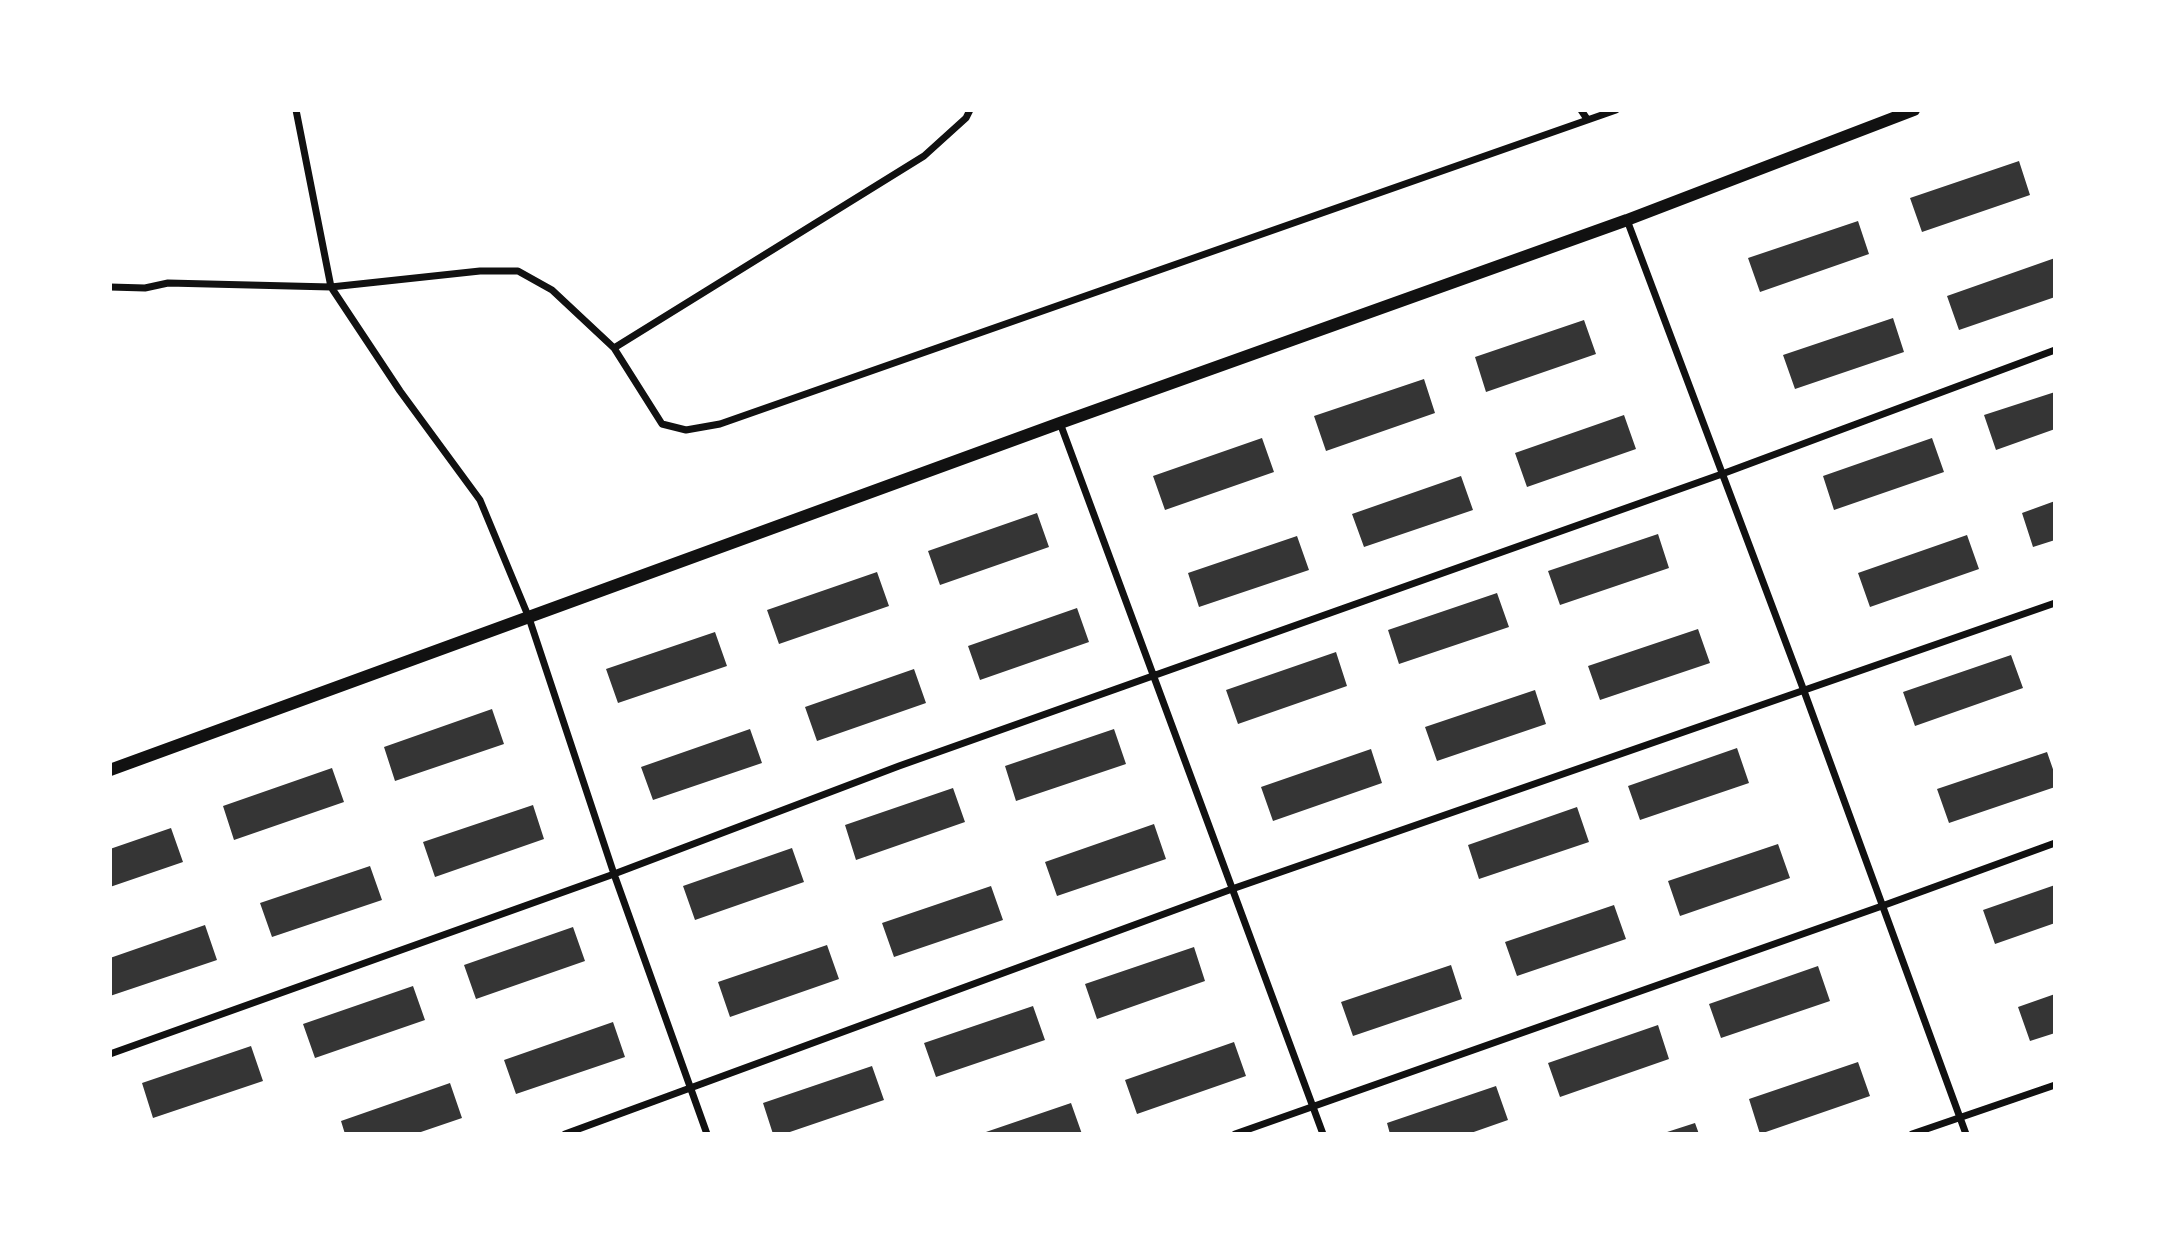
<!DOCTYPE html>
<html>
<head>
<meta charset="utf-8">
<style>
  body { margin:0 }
  #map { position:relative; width:2165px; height:1244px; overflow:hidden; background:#fff; font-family:"Golos Text",sans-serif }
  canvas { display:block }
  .frame { position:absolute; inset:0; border:112px solid #fff; pointer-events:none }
</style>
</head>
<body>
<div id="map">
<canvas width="2165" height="1244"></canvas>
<div class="frame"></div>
</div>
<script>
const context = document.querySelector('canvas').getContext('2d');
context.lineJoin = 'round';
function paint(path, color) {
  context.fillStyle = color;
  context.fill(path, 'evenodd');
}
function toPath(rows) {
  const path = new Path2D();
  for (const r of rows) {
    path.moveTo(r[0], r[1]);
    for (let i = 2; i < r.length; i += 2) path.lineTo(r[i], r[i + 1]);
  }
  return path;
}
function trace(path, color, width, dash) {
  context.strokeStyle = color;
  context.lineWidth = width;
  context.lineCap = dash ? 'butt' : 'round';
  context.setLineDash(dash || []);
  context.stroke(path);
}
const building = toPath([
  [2019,161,2030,195,1922,232,1910,198],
  [1858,221,1869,254,1760,292,1748,258],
  [2055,258,2055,297,1959,330,1947,296],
  [1893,318,1904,352,1795,389,1783,355],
  [1584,320,1596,354,1486,392,1475,357],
  [1424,379,1435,413,1326,451,1314,416],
  [2055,392,2055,429,1996,450,1984,415],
  [1624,415,1636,449,1527,487,1515,453],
  [1262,438,1274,472,1165,510,1153,476],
  [1932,438,1944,472,1834,510,1823,476],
  [1461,476,1473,510,1364,547,1352,514],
  [2055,501,2055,540,2033,547,2022,513],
  [1037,513,1049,547,940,585,928,551],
  [1658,534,1669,568,1560,605,1548,571],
  [1967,535,1979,569,1870,607,1858,573],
  [1297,536,1309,570,1199,607,1188,573],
  [877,572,889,606,779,644,767,610],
  [1497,593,1509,627,1399,664,1388,630],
  [1077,608,1089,642,980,680,968,646],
  [1698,629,1710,663,1600,700,1588,666],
  [715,632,727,666,618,703,606,669],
  [1336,652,1347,686,1238,724,1226,690],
  [2011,655,2023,688,1915,726,1903,692],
  [914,669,926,703,817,741,805,707],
  [1535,690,1546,724,1437,761,1425,727],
  [492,709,504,744,395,781,384,747],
  [750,729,762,763,653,800,641,767],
  [1114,729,1126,764,1016,801,1005,766],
  [1737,748,1749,783,1640,820,1628,786],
  [1371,749,1382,783,1273,821,1261,787],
  [2047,752,2055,775,2055,787,1949,823,1937,789],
  [332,768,344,802,234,840,223,806],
  [953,788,965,822,856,860,845,825],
  [533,805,544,839,435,877,423,842],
  [1577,807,1589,842,1479,879,1468,845],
  [1154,824,1166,859,1057,896,1045,862],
  [171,828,183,862,110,887,110,849],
  [1778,844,1790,878,1680,916,1668,881],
  [792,848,804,882,695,920,683,886],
  [370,866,382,900,272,937,260,903],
  [2055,885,2055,923,1995,944,1983,910],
  [991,886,1003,920,894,957,882,923],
  [1614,905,1626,939,1517,976,1505,942],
  [205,925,217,960,110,996,110,958],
  [573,927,585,961,476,999,464,965],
  [827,945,839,979,730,1017,718,982],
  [1194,947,1205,981,1097,1019,1085,984],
  [1451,965,1462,999,1353,1036,1341,1002],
  [1818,966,1830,1001,1721,1038,1709,1004],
  [413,986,425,1020,315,1058,303,1024],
  [2055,994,2055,1033,2030,1041,2018,1007],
  [1033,1006,1045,1040,936,1077,924,1043],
  [613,1022,625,1057,516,1094,504,1060],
  [1658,1025,1669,1059,1560,1097,1548,1063],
  [1234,1042,1246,1076,1137,1114,1125,1080],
  [251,1046,263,1081,153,1118,142,1083],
  [1858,1062,1870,1096,1760,1134,1749,1099],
  [872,1066,884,1100,784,1134,773,1134,763,1103],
  [450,1083,462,1118,415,1134,345,1134,341,1121],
  [1496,1086,1508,1120,1468,1134,1390,1134,1387,1123],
  [1071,1103,1082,1134,983,1134,983,1133],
  [1695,1123,1699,1134,1664,1134,1664,1133]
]);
const minor = toPath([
  [296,110,331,287,400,391,480,500,529,618,614,874,707,1134],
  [1581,110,1587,119],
  [1627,220,1804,691,1966,1134],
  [110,287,145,288,168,283,331,287,480,271,518,271,552,290,614,348,662,424,686,430,720,424,1616,110],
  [614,348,924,156,966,118,970,110],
  [1060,423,1323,1134],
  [110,1054,614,874,899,766,1722,474,2055,350],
  [565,1134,1232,889,2055,603],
  [1235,1134,1882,906,2055,843],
  [1912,1134,2055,1085]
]);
const tertiary = toPath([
  [110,770,1060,423,1627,220,1914,110]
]);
paint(building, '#353535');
trace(minor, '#111', 7);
trace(tertiary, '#111', 12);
</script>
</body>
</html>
